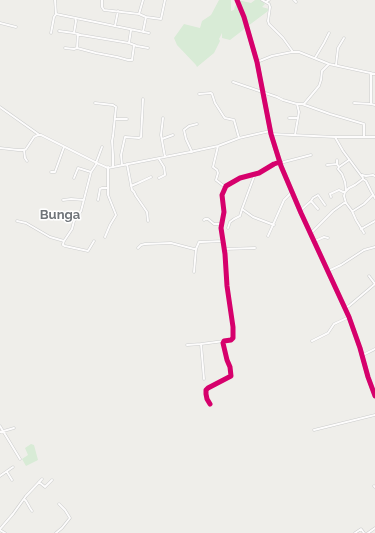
<!DOCTYPE html>
<html>
<head>
<meta charset="utf-8">
<style>
	body { margin:0 }
	canvas { display:block; background:#efeeea }
</style>
</head>
<body>
<canvas width="375" height="533"></canvas>
<script>
const g = document.querySelector('canvas').getContext('2d');
g.lineJoin = 'round';
function fill(path, color) {
  g.fillStyle = color;
  g.fill(path, 'evenodd');
}
function toPath(rows) {
  const path = new Path2D();
  for (const r of rows) {
    path.moveTo(r[0], r[1]);
    for (let i = 2; i < r.length; i += 2) path.lineTo(r[i], r[i + 1]);
  }
  return path;
}
function trace(path, color, width, dash) {
  g.strokeStyle = color;
  g.lineWidth = width;
  g.lineCap = dash ? 'butt' : 'round';
  g.setLineDash(dash || []);
  g.stroke(path);
}
function label(font, color, halo, rows, align = 'center') {
  g.font = font + ' Raleway,sans-serif';
  g.lineWidth = 3;
  g.setLineDash([]);
  g.textBaseline = 'middle';
  g.strokeStyle = halo;
  g.fillStyle = color;
  for (const [text, x, y, turn = 0] of rows) {
    g.save();
    g.translate(x, y);
    g.rotate((+turn || 0) * Math.PI / 180);
    g.textAlign = isNaN(turn) ? turn : align;
    if (halo) g.strokeText(text, 0, 0);
    g.fillText(text, 0, 0);
    g.restore();
  }
}
fill(toPath([
	[219,0,231,0,231,11,234,10,235,6,238,4,247,27,230,40,222,38,222,33,219,39,220,41,214,53,197,67,196,65,177,45,174,38,184,24,200,28,202,21,211,15],
	[238,0,251,3,255,0,260,0,265,4,262,7,269,9,268,11,248,26],
	[31,444,34,445,38,460,26,466,22,459,28,455,25,448]
]), '#d8ebd6');
const street = toPath([
	[102,0,102,7,104,10,139,14,146,17,161,19,165,0],
	[262,0,269,4,270,7,268,21,269,24,283,38,293,52],
	[294,0,296,2],
	[266,2,269,0],
	[56,14,149,33],
	[139,14,143,0],
	[0,23,16,27],
	[115,26,118,11],
	[59,31,74,33,81,35,129,43,137,46,148,48],
	[143,32,146,17],
	[51,33,54,17,56,14,55,0],
	[74,33,76,21,75,18],
	[129,43,131,30],
	[65,48,74,49,77,48,96,53,117,57,128,60,132,60,134,46],
	[77,48,78,34],
	[315,58,324,43,329,33],
	[257,62,272,56,292,52,299,52,329,64,375,74],
	[336,65,338,48,344,38],
	[371,73,371,104],
	[233,82,277,97,283,100,297,104,302,104,330,114,364,124,364,137],
	[199,94,211,93,212,94,215,103,224,117,225,118,234,120,239,138],
	[95,103,113,105,116,107,113,136,112,141,113,155,113,167],
	[354,103,371,104,375,105],
	[304,104,319,86,321,80,322,71,329,64],
	[0,107,38,134],
	[163,118,161,135,165,157],
	[289,118,298,118],
	[115,119,127,119],
	[271,134,335,137,375,137],
	[295,135,299,112,297,104],
	[335,137,343,151,363,178],
	[162,139,173,135],
	[218,146,213,167,217,170,218,173,216,180,225,187],
	[0,148,18,150,24,150,26,149,34,137,38,135,41,135,99,164,108,168,190,152,218,146,239,138,270,131],
	[24,150,25,158,27,161],
	[192,152,186,139,184,130,189,126,197,124],
	[159,159,164,167,165,174,165,175,159,178],
	[337,160,337,164,339,167,349,160],
	[96,163,102,147],
	[280,163,311,155],
	[127,164,132,190,134,192,136,196,147,212,148,221],
	[122,165,121,155,125,137,139,138,141,137,143,99],
	[327,165,337,164],
	[339,167,338,169,342,174,345,182,346,190],
	[51,172,55,172,64,147],
	[91,172,81,211,74,221,72,229,64,241,63,244,63,245,65,246,88,251,94,241],
	[255,174,242,209,253,217,274,225],
	[362,175,366,176,373,175,375,176],
	[74,178,78,168,91,172,97,163],
	[131,186,138,183,151,177],
	[331,197,330,194,339,190,343,192,345,192],
	[63,200,71,199,84,200],
	[98,200,100,189,102,188,108,188],
	[311,201,318,209],
	[346,203,344,196,345,192,349,188,355,185,363,179,366,181,371,191,375,198],
	[300,209,302,209,311,201,313,198,318,195,325,205],
	[352,211,356,220,364,233],
	[204,220,205,219,208,219,214,224,221,224],
	[17,221,26,223,50,237,64,241],
	[228,228,230,222,234,219,240,216,242,209],
	[361,229,375,221],
	[311,233,333,211,344,203,346,203,352,211,353,211,364,204,373,195],
	[268,236,284,200,292,192],
	[105,237,110,225,116,215,108,195,108,167],
	[315,241,324,237,328,238],
	[138,248,141,245,145,244,171,243,194,249,196,249,199,242,201,242,223,241],
	[225,249,255,248],
	[328,271,341,265,364,250,375,247],
	[194,272,196,249],
	[369,276,375,284],
	[345,308,349,306,375,284],
	[312,341,328,333,334,324,349,317],
	[187,345,201,344],
	[363,355,375,349],
	[204,379,201,344,224,341],
	[210,404,207,399,206,394,206,390,208,388,231,376,230,367,227,360,223,343,224,341,231,340,233,338,233,327,227,286,225,254,221,228,224,212,222,195,226,186,240,178,259,173,274,164,280,162],
	[0,426,20,459],
	[314,430,375,415],
	[0,432,14,428],
	[7,472,12,480],
	[0,476,13,467],
	[39,482,45,487,52,480],
	[374,486,375,487],
	[24,499,26,501,30,508,32,511],
	[0,529,13,514,26,496,42,479],
	[0,530,5,533],
	[56,533,62,528,70,518,65,510,59,504],
	[355,533,361,529,364,533],
	[368,533,375,528]
]);
const secondary = toPath([
	[237,0,244,17,257,62,271,134,281,166,301,213,349,317,360,348,368,377,375,396]
]);
trace(street, '#cbcccc', 3);
trace(secondary, '#cacacb', 4.5);
trace(street, '#fdfcfc', 2);
trace(secondary, '#fdfcfc', 3.5);
trace(toPath([
	[237,0,244,17,257,62,271,134,281,166,301,213,349,317,360,348,368,377,375,396],
	[210,404,207,399,206,394,206,390,208,388,231,376,230,367,227,360,223,343,224,341,231,340,233,338,233,327,227,286,225,254,221,228,224,212,222,195,226,186,240,178,259,173,274,164,280,162]
]), '#d6006c', 5);
label('bold 13px', '#70757a', '#fff', [
	["Bunga",60,215]
]);
</script>
</body>
</html>
